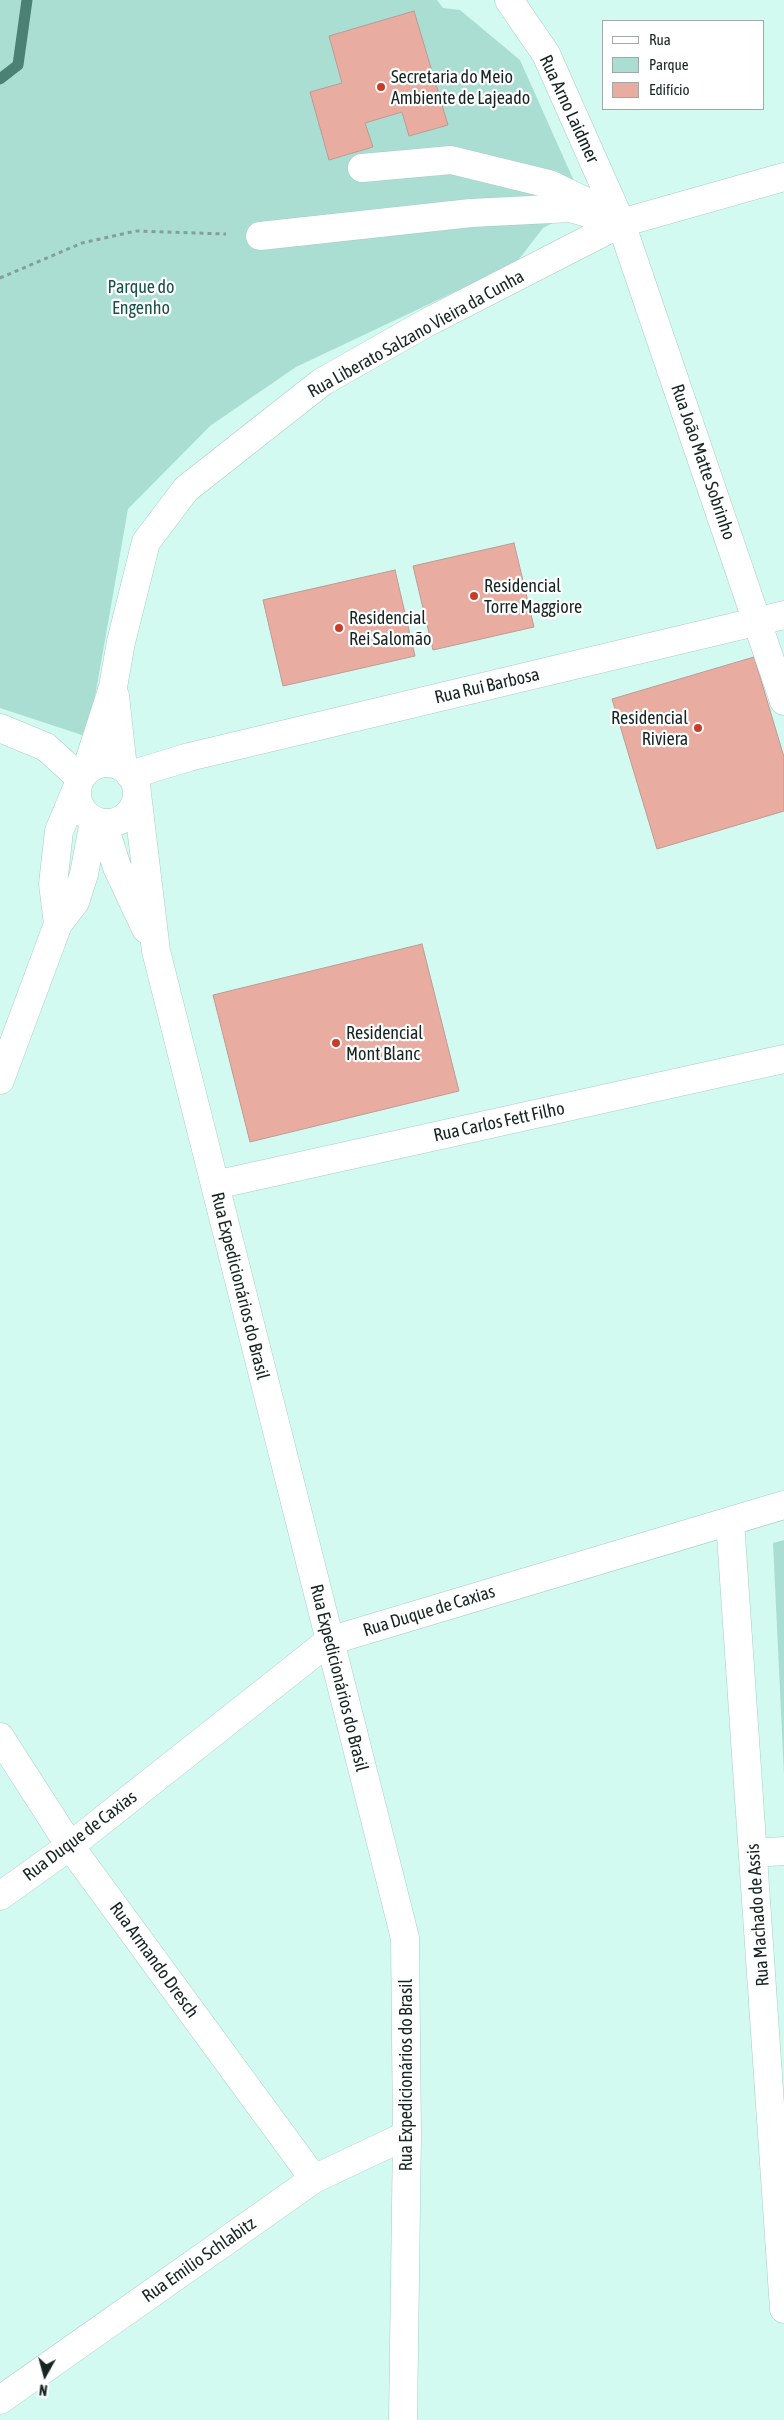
<!DOCTYPE html>
<html>
<head>
<meta charset="utf-8">
<style>
	body { margin:0 }
	#map { position:relative; width:784px; height:2420px; overflow:hidden; background:#d3faf1; font-family:"Asap Condensed",sans-serif }
	canvas { display:block }
	.legend { position:absolute; left:602px; top:20px; width:162px; height:90px; box-sizing:border-box; background:#fff; border:1px solid #a2a8a7; margin:0; padding:6px 9px; list-style:none; font-size:15px; color:#172522 }
	.legend li { display:flex; align-items:center; gap:10px; height:25px }
	.legend b { width:25px; border:1px solid #a2a8a7 }
	.north { position:absolute; left:20px; top:2350px; width:50px; height:50px; -webkit-text-stroke:4px #fff; paint-order:stroke; rotate:187deg; font-size:14px; font-weight:700; line-height:20px; text-align:center; color:#172522 }
	.north::after { content:''; display:block; margin:auto; width:18px; height:22px; background:#172522; clip-path:polygon(50% 0,100% 100%,50% 72%,0 100%) }
</style>
</head>
<body>
<div id="map">
<canvas width="784" height="2420"></canvas>
<ul class="legend">
<li><b style="height:6px;background:#fff"></b>Rua</li>
<li><b style="height:14px;background:#aaded2"></b>Parque</li>
<li><b style="height:14px;background:#e9aca1"></b>Edifício</li>
</ul>
<div class="north">N</div>
</div>
<script>
const g = document.querySelector('canvas').getContext('2d');
g.lineJoin = 'round';
function fill(path, color) {
  g.fillStyle = color;
  g.fill(path, 'evenodd');
}
function toPath(rows) {
  const path = new Path2D();
  for (const r of rows) {
    if (r.length === 3) {
      path.moveTo(r[0] + r[2], r[1]);
      path.arc(r[0], r[1], r[2], 0, 2 * Math.PI);
      continue;
    }
    path.moveTo(r[0], r[1]);
    for (let i = 2; i < r.length; i += 2) path.lineTo(r[i], r[i + 1]);
  }
  return path;
}
function trace(path, color, width, dash) {
  g.strokeStyle = color;
  g.lineWidth = width;
  g.lineCap = dash ? 'butt' : 'round';
  g.setLineDash(dash || []);
  g.stroke(path);
}
function label(font, color, halo, rows, align = 'center') {
  g.font = font + ' "Asap Condensed",sans-serif';
  g.lineWidth = 4.5;
  g.setLineDash([]);
  g.textBaseline = 'middle';
  g.strokeStyle = halo;
  g.fillStyle = color;
  for (const [text, x, y, turn = 0] of rows) {
    g.save();
    g.translate(x, y);
    g.rotate((+turn || 0) * Math.PI / 180);
    g.textAlign = isNaN(turn) ? turn : align;
    if (halo) g.strokeText(text, 0, 0);
    g.fillText(text, 0, 0);
    g.restore();
  }
}
fill(toPath([
	[0,0,437,0,443,8,460,10,520,60,574,181,591,203,543,228,516,263,296,367,210,426,128,509,88,737,0,708],
	[784,1540,784,1775,773,1543]
]), '#aaded2');
trace(toPath([
	[0,79,18,65,27,0]
]), '#4b8075', 11);
const building = toPath([
	[414,11,448,125,409,136,402,112,365,123,373,147,329,160,310,92,342,83,329,36,414,11],
	[514,543,534,627,433,650,413,566,514,543],
	[395,570,415,656,283,686,263,600,395,570],
	[754,657,784,757,784,811,657,849,612,699,754,657],
	[422,944,459,1091,250,1142,213,995,422,944]
]);
fill(building, '#e9aca1');
trace(building, '#bd9b94', 1);
const minor = toPath([
	[509,0,546,54,621,223,784,701],
	[362,168,451,160,549,184,595,206],
	[260,236,471,213,571,208,621,223],
	[115,696,123,768],
	[0,728,46,747,80,778],
	[107,793,30],
	[86,771,113,687,121,642,146,542,186,489,322,382,428,322,621,223,784,177],
	[130,775,189,757,784,615],
	[137,794,156,951,405,1938,407,2135,403,2420],
	[103,823,117,867,146,929],
	[58,924,53,884,59,831,77,788],
	[0,1080,58,924,75,902,84,874,94,821],
	[215,1185,784,1059],
	[730,1521,784,2309],
	[0,1737,70,1846,314,2179],
	[754,1853,784,1851],
	[0,1896,70,1846,329,1641,784,1505],
	[0,2400,314,2179,407,2135]
]);
trace(minor, '#a7cdc4', 29);
trace(toPath([
	[0,278,82,243,136,231,226,234]
]), '#839f99', 3, [4, 4]);
trace(minor, '#fff', 28);
for (const [x, y, r, color] of [
	[381,87,5,"#c83c2a"],
	[474,596,5,"#c83c2a"],
	[339,628,5,"#c83c2a"],
	[698,728,5,"#c83c2a"],
	[336,1043,5,"#c83c2a"]
]) {
  const dot = new Path2D();
  dot.arc(x, y, r, 0, 2 * Math.PI);
  g.fillStyle = color;
  g.fill(dot);
  trace(dot, '#fff', 2);
}
label('18px', '#172522', '#fff', [
	["Secretaria do Meio",391,77],
	["Ambiente de Lajeado",391,98],
	["Residencial",484,586],
	["Torre Maggiore",484,607],
	["Residencial",349,618],
	["Rei Salomão",349,639],
	["Residencial",688,718,"right"],
	["Riviera",688,739,"right"],
	["Residencial",346,1033],
	["Mont Blanc",346,1054]
], 'left');
label('18px', '#172522', '#fff', [
	["Rua Arno Laidmer",569,109,65],
	["Rua Liberato Salzano Vieira da Cunha",416,334,-29],
	["Rua João Matte Sobrinho",703,462,71],
	["Rua Rui Barbosa",487,686,-13],
	["Rua Carlos Fett Filho",499,1122,-12],
	["Rua Expedicionários do Brasil",240,1286,76],
	["Rua Duque de Caxias",429,1611,-17],
	["Rua Expedicionários do Brasil",339,1678,76],
	["Rua Duque de Caxias",80,1836,-37],
	["Rua Machado de Assis",758,1915,-94],
	["Rua Armando Dresch",154,1960,54],
	["Rua Expedicionários do Brasil",406,2075,-90],
	["Rua Emilio Schlabitz",199,2260,-35]
]);
label('18px', '#165248', '#fff', [
	["Parque do",141,287],
	["Engenho",141,308]
]);
</script>
</body>
</html>
